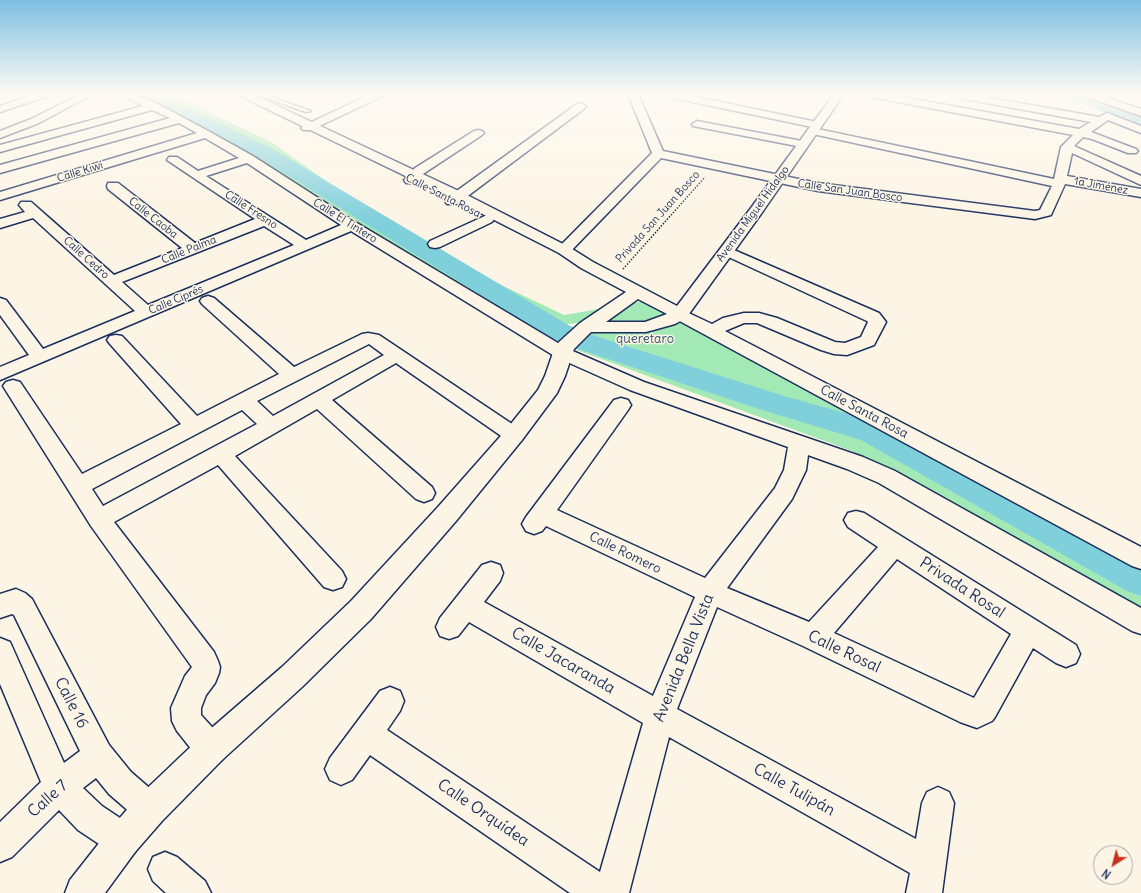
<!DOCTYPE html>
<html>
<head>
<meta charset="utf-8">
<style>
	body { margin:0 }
	#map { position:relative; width:1141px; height:893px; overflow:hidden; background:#fcf5e5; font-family:Delius,sans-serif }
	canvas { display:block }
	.north { position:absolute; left:1093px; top:845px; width:40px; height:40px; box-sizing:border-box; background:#fcf5e5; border:1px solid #a2a6af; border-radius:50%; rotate:216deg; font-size:11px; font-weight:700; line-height:16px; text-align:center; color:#1b2f5e }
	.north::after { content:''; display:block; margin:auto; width:14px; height:18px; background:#c8321e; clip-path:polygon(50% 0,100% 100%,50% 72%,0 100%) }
</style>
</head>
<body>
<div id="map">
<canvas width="1141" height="893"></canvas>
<div class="north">N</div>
</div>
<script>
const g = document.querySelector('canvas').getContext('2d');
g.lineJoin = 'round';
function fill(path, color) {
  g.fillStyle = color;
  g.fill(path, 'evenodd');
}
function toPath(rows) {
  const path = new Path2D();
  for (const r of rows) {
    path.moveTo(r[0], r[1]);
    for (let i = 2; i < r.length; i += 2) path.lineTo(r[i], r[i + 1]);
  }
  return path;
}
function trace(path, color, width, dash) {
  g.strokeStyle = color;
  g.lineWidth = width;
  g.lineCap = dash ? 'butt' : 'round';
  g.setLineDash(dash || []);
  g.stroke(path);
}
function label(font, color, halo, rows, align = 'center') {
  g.font = font + ' Delius,sans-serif';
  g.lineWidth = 3;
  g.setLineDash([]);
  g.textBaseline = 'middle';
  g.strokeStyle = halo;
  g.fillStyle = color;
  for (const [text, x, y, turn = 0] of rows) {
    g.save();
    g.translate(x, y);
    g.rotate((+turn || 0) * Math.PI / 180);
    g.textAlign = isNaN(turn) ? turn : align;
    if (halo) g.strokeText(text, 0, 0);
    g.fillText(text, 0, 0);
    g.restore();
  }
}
fill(toPath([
	[123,94,171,94,271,142,413,243,564,315,646,301,1141,559,1141,617,852,451,566,346,614,318,523,330,305,195]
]), '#a3e9b6');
fill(toPath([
	[136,94,156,94,269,147,570,326,601,338,781,395,883,424,1141,559,1141,596,1127,591,861,440,759,409,581,350,550,338,255,155,138,97,136,94],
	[1062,94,1083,94,1141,116,1141,127,1064,97,1062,94]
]), '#80d0dc');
const service = toPath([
	[255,94,262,94,311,111,306,112,255,94]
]);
const minor = toPath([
	[35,94,49,94,48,96,0,112,0,106,35,94],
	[81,94,93,94,39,123,0,138,0,131,31,119,81,94],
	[121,94,134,94,158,104,210,132,253,156,357,223,568,349,644,382,863,457,895,471,1141,608,1141,634,1132,631,879,483,847,469,808,455,806,470,792,499,727,588,809,622,878,547,848,527,844,520,848,513,856,511,864,513,1076,645,1080,654,1076,663,1066,667,1056,663,1033,648,995,717,992,721,977,728,960,722,803,646,717,607,677,709,916,839,922,803,927,792,938,787,949,792,954,803,942,893,906,893,910,873,669,737,629,893,570,893,370,755,352,780,341,785,330,780,325,769,330,758,380,691,390,687,400,691,404,701,400,711,387,730,600,872,643,723,469,622,458,636,449,639,440,636,436,627,440,618,482,565,491,562,500,565,503,573,500,581,484,602,653,696,695,597,546,526,542,531,534,534,526,531,522,524,526,517,614,400,621,398,628,400,631,405,628,410,557,510,705,578,775,488,784,470,788,447,630,390,556,357,351,231,0,380,0,367,29,355,0,315,0,298,6,300,43,349,135,311,33,218,0,228,0,219,25,212,19,205,21,202,31,202,114,275,182,248,108,189,107,186,108,183,118,183,195,243,255,219,167,160,169,157,177,157,198,171,239,158,205,138,0,200,0,192,197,133,179,123,0,173,0,165,170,118,152,110,0,152,0,145,143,106,121,94],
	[247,163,341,225,306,240,206,176,247,163],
	[264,226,294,245,148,305,122,282,264,226],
	[897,559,1011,634,974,698,834,633,897,559],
	[371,94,384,94,383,96,311,130,303,130,301,128,303,126,371,94],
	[628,94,638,94,663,151,818,183,1035,211,1040,210,1052,186,813,134,807,131,813,128,1054,179,1061,147,1073,135,871,97,866,94,886,94,1079,129,1091,122,964,99,959,96,961,94,968,94,1099,117,1107,113,1141,126,1141,133,1108,120,1091,132,1136,149,1138,151,1136,153,1128,153,1092,139,1083,137,1074,146,1141,176,1141,185,1072,153,1067,176,1141,189,1141,197,1065,184,1051,215,1035,219,818,191,661,158,569,253,564,254,559,253,557,250,559,247,652,153,628,94],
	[669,94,682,94,817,122,822,125,817,128,673,98,669,97,669,94],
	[1083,94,1097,94,1141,109,1141,116,1084,96,1083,94],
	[581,103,586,106,585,108,457,204,447,204,445,201,447,198,577,104,581,103],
	[697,121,802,141,806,142,808,144,806,146,802,147,693,126,692,124,697,121],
	[478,130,482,131,484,133,482,135,423,174,414,183,406,183,404,180,415,168,474,131,478,130],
	[487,215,492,216,494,219,492,222,440,247,435,248,430,247,428,244,430,241,487,215],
	[727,247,879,313,886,322,874,345,847,355,834,354,821,350,757,323,744,323,725,331,1141,547,1141,569,1132,566,674,318,672,314,674,310,680,309,712,324,723,318,744,313,759,313,777,318,835,342,845,343,861,337,868,322,867,321,722,254,720,251,722,248,727,247],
	[208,296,214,298,294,367,362,334,368,333,379,335,521,430,524,435,521,440,514,442,507,440,396,363,332,400,432,487,435,493,432,499,424,502,416,499,317,409,235,456,342,571,346,579,342,587,333,590,324,587,218,465,114,522,214,652,218,661,220,667,219,673,215,683,206,695,201,708,201,715,222,738,226,749,222,760,211,764,200,760,177,731,172,721,171,708,185,676,192,667,91,526,3,386,6,382,13,380,20,382,82,474,181,424,110,344,107,340,110,336,116,335,122,336,197,416,279,374,202,304,200,301,202,298,208,296],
	[369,344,384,355,273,416,257,401,369,344],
	[242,410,257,424,103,506,92,489,242,410],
	[16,589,25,593,32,599,109,745,131,772,161,798,166,809,161,820,150,825,139,820,109,794,96,778,83,788,102,806,135,828,140,840,135,852,123,857,111,852,78,830,59,810,12,857,0,862,0,822,41,782,0,684,0,638,10,642,64,763,80,751,14,615,12,614,0,618,0,594,16,589],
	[165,852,177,857,205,881,211,893,166,893,153,881,148,869,153,857,165,852]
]);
const tertiary = toPath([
	[239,94,252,94,463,193,569,247,593,262,677,306,751,208,834,94,844,94,761,214,686,318,675,324,646,332,591,332,574,349,565,376,557,393,522,440,456,521,371,619,302,687,222,760,162,821,135,852,105,893,65,893,70,880,111,828,138,797,200,738,282,667,351,601,438,507,506,430,538,390,545,376,553,353,559,342,580,323,626,292,581,268,559,253,453,199,240,96,239,94],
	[638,299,667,314,645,322,606,322,638,299]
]);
trace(service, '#1b2f5e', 3);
trace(minor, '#1b2f5e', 3);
trace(tertiary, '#1b2f5e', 3);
trace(toPath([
	[623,269,705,177]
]), '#1b2f5e', 1.5, [1.5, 1.5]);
fill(service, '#fcf5e5');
fill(minor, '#fcf5e5');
fill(tertiary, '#fcf5e5');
const rail = toPath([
	[1133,94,1141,95]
]);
trace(rail, '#1b2f5e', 2.5);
trace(rail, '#fcf5e5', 1.5, [5]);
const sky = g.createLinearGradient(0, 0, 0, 219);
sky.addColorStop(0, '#7ebfe3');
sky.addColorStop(0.43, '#fefaf3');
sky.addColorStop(1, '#fefaf300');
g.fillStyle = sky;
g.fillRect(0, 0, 1141, 219);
label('11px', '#1b2f5e', '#fcf5e5', [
	["Calle Kiwi",80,172,-17],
	["1a Jiménez",1101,186,10],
	["Calle San Juan Bosco",850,191,8],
	["Calle Santa Rosa",443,196,27],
	["Calle Fresno",251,210,33],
	["Avenida Miguel Hidalgo",753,214,-54],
	["Privada San Juan Bosco",658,217,-48],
	["Calle Caoba",153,218,38],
	["Calle El Tintero",345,221,32],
	["Calle Palma",189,250,-22],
	["Calle Cedro",86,258,42],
	["Calle Ciprés",176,300,-23]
]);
label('13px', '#365470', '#fcf5e5', [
	["queretaro",645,339]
]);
label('13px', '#1b2f5e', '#fcf5e5', [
	["Calle Santa Rosa",864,412,28],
	["Calle Romero",625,553,26]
]);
label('16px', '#1b2f5e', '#fcf5e5', [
	["Privada Rosal",962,588,33],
	["Calle Rosal",844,652,25],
	["Avenida Bella Vista",684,658,-68],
	["Calle Jacaranda",563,661,30],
	["Calle 16",71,703,63],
	["Calle Tulipán",794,790,29],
	["Calle 7",48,799,-42],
	["Calle Orquídea",483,813,34]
]);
</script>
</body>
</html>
